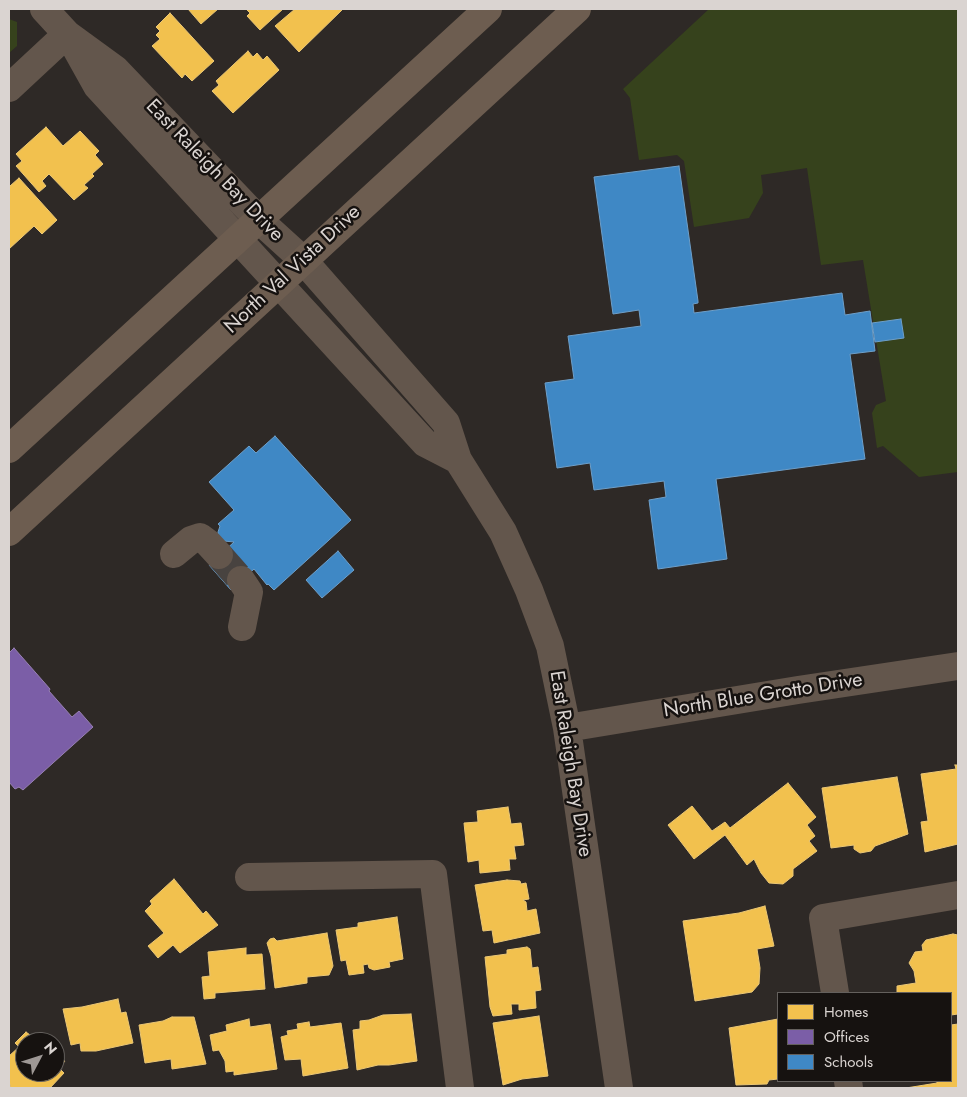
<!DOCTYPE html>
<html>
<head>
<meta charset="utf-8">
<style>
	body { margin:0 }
	#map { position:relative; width:967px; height:1097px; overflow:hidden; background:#2e2926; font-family:Jost,sans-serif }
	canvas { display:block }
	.frame { position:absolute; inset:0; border:10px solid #dad4d1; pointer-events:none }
	.legend { position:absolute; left:777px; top:992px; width:175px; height:90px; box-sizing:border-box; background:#161210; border:1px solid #64605d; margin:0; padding:6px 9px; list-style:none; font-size:15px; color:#dad4d1 }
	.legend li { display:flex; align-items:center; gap:10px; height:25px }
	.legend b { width:25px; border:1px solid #64605d }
	.north { position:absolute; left:15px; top:1032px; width:50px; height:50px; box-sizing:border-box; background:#161210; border:1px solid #64605d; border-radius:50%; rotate:50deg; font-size:14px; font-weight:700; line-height:20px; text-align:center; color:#dad4d1 }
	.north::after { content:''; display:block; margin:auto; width:18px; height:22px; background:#9e9895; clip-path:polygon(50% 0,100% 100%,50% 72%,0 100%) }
</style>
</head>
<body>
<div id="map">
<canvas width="967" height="1097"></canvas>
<div class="frame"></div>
<ul class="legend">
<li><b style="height:14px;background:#f2c14e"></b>Homes</li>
<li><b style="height:14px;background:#7b5ea7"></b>Offices</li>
<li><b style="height:14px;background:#3f88c5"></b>Schools</li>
</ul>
<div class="north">N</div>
</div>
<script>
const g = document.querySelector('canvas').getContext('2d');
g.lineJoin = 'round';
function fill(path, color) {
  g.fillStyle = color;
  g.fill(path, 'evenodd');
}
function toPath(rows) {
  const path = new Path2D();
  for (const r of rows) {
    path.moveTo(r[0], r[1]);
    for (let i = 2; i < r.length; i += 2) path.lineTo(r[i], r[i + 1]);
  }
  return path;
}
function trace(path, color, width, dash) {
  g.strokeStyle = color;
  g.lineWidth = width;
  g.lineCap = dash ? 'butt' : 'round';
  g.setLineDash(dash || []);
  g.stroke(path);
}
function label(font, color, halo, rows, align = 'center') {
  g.font = font + ' Jost,sans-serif';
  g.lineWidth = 5;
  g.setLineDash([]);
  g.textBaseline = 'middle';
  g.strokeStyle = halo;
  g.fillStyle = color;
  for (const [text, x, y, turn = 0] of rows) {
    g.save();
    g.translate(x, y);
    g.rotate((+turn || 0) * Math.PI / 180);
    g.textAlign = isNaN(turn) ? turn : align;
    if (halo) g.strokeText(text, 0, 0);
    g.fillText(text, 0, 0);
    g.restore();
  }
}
fill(toPath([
	[709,9,958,9,958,472,919,477,883,446,877,448,872,413,876,405,886,401,863,260,821,265,807,168,761,175,763,193,749,218,694,227,684,161,677,155,639,160,630,98,623,89],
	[9,19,17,22,17,46,9,53]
]), '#36421c');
const homes = toPath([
	[188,9,218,9,201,24,188,9],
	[246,9,283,9,260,30,247,16,250,13,246,9],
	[295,9,343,9,299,52,275,26,295,9],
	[170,13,214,61,192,81,185,74,182,78,152,46,160,39,156,35,160,31,156,27,170,13],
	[248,51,253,57,257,53,263,60,267,56,279,70,233,113,212,91,219,85,216,81,248,51],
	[46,127,63,146,80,131,99,151,95,155,103,164,92,174,94,176,84,185,88,188,74,200,49,174,42,181,46,186,39,192,16,166,22,161,16,154,46,127],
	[19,178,57,220,42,234,34,226,9,249,9,185,10,186,19,178],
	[955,765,958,765,958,844,925,852,921,822,928,821,921,774,956,769,955,765],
	[897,777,908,834,875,846,871,851,860,853,854,849,854,845,831,848,822,788,897,777],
	[788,783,816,817,807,825,815,836,809,841,817,851,793,869,793,876,783,884,769,883,761,873,754,859,747,865,725,835,694,859,668,825,692,806,712,831,725,822,730,828,788,783],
	[508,807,511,824,521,823,524,845,514,846,516,859,509,859,510,870,480,873,479,860,468,862,464,823,478,822,477,811,508,807],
	[174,879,203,914,206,911,218,925,180,953,173,945,158,958,148,946,164,933,145,911,152,904,150,901,174,879],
	[507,880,520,881,521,884,526,883,529,899,523,900,526,902,527,911,536,909,540,933,494,943,492,930,483,931,475,885,507,880],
	[765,906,774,946,757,949,760,968,759,984,752,992,695,1001,683,921,739,913,765,906],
	[397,917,403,959,389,962,390,967,374,970,369,968,368,964,363,965,364,973,349,975,346,960,341,961,336,930,358,927,358,923,397,917],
	[327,933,333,966,329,975,307,977,307,983,275,988,271,956,267,943,270,939,274,938,277,941,327,933],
	[953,934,958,935,958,1014,951,1015,951,993,897,993,897,986,916,983,914,971,909,963,915,952,923,951,922,945,926,940,953,934],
	[527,947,530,949,532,968,538,967,541,990,535,991,536,1008,519,1010,519,1004,511,1004,512,1014,493,1016,490,1007,485,957,507,954,507,950,527,947],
	[246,948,246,955,262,954,265,989,215,993,215,998,204,999,202,977,210,976,208,952,246,948],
	[118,999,121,1013,126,1012,133,1043,96,1051,81,1051,80,1043,71,1045,63,1009,82,1007,118,999],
	[411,1014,417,1061,389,1065,378,1065,357,1070,353,1030,360,1029,360,1021,369,1020,383,1015,411,1014],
	[539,1016,548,1076,522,1079,503,1085,493,1023,539,1016],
	[172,1017,194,1017,206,1064,172,1069,171,1059,145,1063,139,1025,163,1021,172,1017],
	[249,1019,250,1027,270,1024,277,1069,234,1075,234,1071,226,1072,225,1061,219,1050,213,1051,210,1035,227,1031,226,1025,249,1019],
	[778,1019,778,1079,769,1080,767,1084,736,1085,729,1028,778,1019],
	[309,1022,310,1027,341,1023,348,1068,303,1076,301,1059,285,1060,281,1037,288,1035,287,1031,298,1029,297,1024,309,1022],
	[958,1024,958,1088,906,1088,937,1083,937,1081,951,1081,951,1025,958,1024],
	[26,1032,38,1041,25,1042,25,1072,55,1072,55,1052,65,1061,59,1068,64,1073,50,1088,11,1088,9,1081,9,1056,19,1047,15,1043,26,1032]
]);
fill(homes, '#f2c14e');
trace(homes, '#ebc775', 1);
const offices = toPath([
	[14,648,50,689,49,691,72,717,79,711,93,727,23,790,19,787,15,789,9,782,9,653,14,648]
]);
fill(offices, '#7b5ea7');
trace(offices, '#9881b4', 1);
const schools = toPath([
	[679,166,698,301,698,303,693,304,694,313,842,293,845,315,870,311,875,351,850,354,865,459,716,479,727,559,658,569,649,500,666,497,664,481,594,490,590,463,557,468,545,383,574,379,568,336,641,326,639,310,613,314,594,177,679,166],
	[901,319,904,338,875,342,872,323,901,319],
	[275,436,351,520,274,590,268,584,267,585,254,569,231,590,209,565,234,542,224,541,218,536,218,532,220,526,218,524,234,510,209,482,249,446,256,453,275,436],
	[338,551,354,570,322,598,306,580,338,551]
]);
fill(schools, '#3f88c5');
trace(schools, '#6e9fc9', 1);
trace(toPath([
	[219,555,241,580]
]), '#484340', 28, [28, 14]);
trace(toPath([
	[44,9,67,34,115,69,259,220,303,260,446,423,458,460,503,532,529,590,550,646,567,728,619,1088],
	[73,43,97,86,425,443,458,460],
	[9,88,67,34],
	[174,554,191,540,200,537,208,543,219,555],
	[241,580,249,592,242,627],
	[567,728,798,690,958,666],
	[249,877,433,874,460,1088],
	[835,993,823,918,958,895],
	[848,1081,849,1088]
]), '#63564c', 28);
trace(toPath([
	[9,449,488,9],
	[9,532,577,9]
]), '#6d5d50', 28);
label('20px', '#dad4d1', '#161210', [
	["East Raleigh Bay Drive",214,171,46],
	["North Val Vista Drive",293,270,-43],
	["North Blue Grotto Drive",763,696,-9],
	["East Raleigh Bay Drive",570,764,81]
]);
</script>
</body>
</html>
